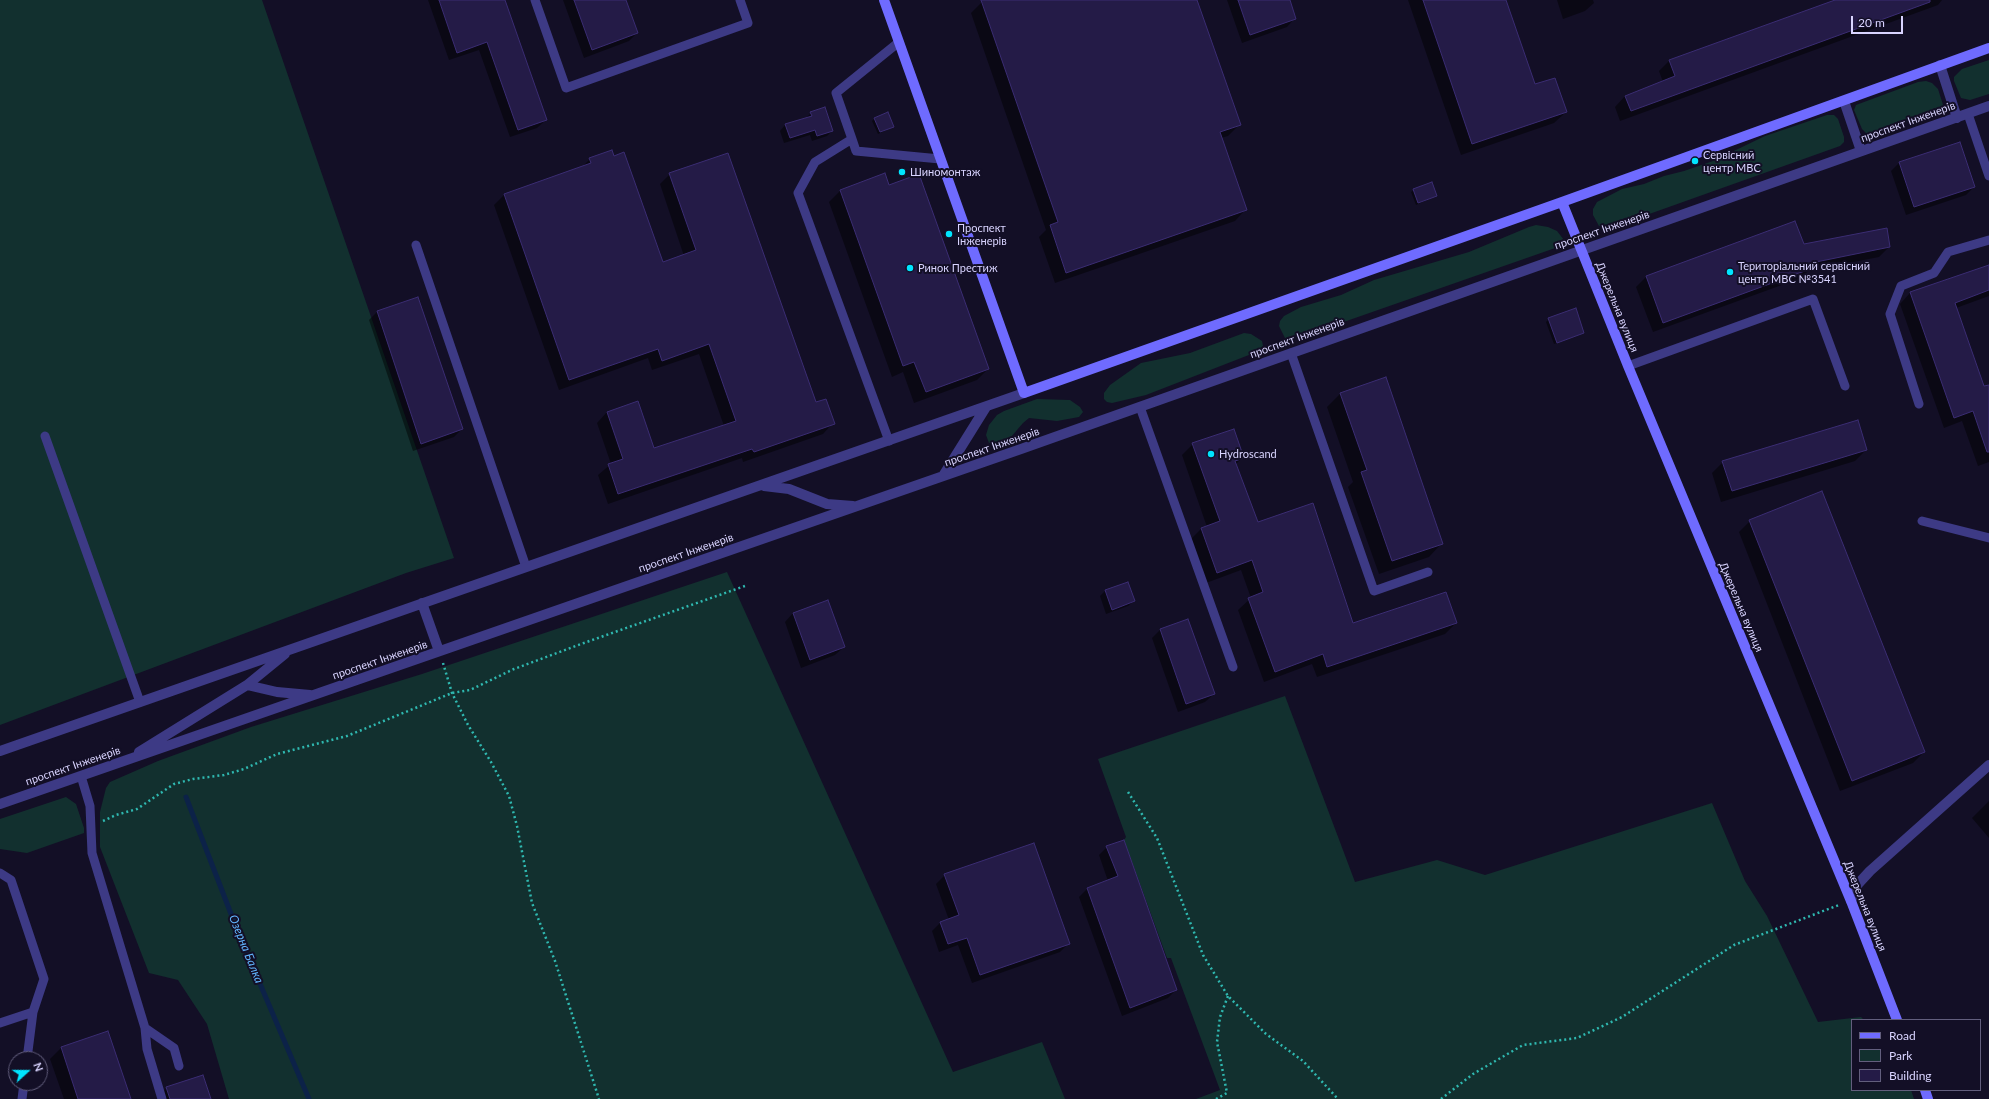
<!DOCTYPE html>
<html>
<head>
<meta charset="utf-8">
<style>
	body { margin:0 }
	#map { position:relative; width:1989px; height:1099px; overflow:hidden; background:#130f26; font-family:Lato,sans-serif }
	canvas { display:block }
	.legend { position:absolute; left:1851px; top:1019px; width:130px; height:72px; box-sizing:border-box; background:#130f26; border:1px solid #625e7d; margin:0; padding:5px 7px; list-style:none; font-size:12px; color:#d9d4ff }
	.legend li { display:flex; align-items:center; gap:8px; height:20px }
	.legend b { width:20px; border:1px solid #625e7d }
	.north { position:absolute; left:8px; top:1051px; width:40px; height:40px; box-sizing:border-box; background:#130f26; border:1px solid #625e7d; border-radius:50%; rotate:69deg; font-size:11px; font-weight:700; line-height:16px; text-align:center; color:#d9d4ff }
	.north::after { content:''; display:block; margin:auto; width:14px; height:18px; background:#00e5ff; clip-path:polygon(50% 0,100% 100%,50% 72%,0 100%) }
	.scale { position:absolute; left:1851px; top:16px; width:52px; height:18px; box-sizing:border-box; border:2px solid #d9d4ff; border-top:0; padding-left:5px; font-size:12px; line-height:14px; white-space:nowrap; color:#d9d4ff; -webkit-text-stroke:3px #130f26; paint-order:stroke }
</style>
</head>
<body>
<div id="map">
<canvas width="1989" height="1099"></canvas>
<ul class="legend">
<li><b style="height:5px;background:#6f6bff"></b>Road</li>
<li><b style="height:11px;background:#12302f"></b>Park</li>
<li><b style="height:11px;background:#241b47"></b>Building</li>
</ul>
<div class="north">N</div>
<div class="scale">20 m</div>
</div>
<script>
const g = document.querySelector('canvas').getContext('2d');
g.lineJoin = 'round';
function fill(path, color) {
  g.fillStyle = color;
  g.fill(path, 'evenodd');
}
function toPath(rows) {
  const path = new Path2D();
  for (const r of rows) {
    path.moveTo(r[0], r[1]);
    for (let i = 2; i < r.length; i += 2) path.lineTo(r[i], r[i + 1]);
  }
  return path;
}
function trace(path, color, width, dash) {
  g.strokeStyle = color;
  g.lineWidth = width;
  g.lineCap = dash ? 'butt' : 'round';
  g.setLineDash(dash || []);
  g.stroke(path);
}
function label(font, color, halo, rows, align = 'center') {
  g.font = font + ' Lato,sans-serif';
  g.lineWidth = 4;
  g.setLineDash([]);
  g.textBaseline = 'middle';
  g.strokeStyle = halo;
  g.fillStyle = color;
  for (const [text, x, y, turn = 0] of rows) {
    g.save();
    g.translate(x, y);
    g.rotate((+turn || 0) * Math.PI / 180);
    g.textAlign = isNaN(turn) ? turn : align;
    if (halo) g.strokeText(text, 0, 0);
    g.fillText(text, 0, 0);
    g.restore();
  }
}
fill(toPath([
	[0,0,262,0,454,558,406,573,0,725],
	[1989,60,1989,94,1970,100,1961,98,1954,81,1954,77,1962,69],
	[1926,81,1932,83,1938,89,1944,108,1942,110,1872,135,1866,133,1862,129,1854,110,1856,105,1918,82],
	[1827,115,1834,115,1838,119,1844,137,1844,142,1840,146,1610,228,1599,226,1593,215,1593,209,1597,202,1622,189,1644,184,1664,176,1684,171,1713,161,1765,136],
	[1536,225,1548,227,1557,231,1564,240,1564,243,1561,246,1295,339,1285,338,1279,326,1280,321,1284,316,1301,307,1341,295,1374,280,1469,252,1529,227],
	[1244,333,1251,334,1262,341,1263,346,1254,353,1146,395,1112,403,1107,402,1104,399,1104,393,1110,385,1141,363,1190,353],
	[1037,399,1070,400,1080,407,1083,412,1079,417,1057,421,1029,418,1023,423,1011,437,995,444,989,443,986,435,989,425,997,415,1004,411],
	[727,572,953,1072,1042,1042,1065,1099,229,1099,207,1024,178,980,149,973,100,847,100,812,106,788,110,782,158,761,251,727,422,674],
	[1285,696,1355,882,1437,860,1485,875,1712,803,1745,881,1767,916,1818,1022,1861,1017,1864,1020,1852,1020,1852,1090,1911,1090,1914,1099,1196,1099,1220,1090,1171,958,1167,958,1124,840,1126,837,1098,759],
	[66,797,76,804,84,828,84,833,27,853,0,849,0,819]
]), '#12302f');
fill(toPath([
	[428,0,504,0,546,120,537,128,510,137,479,50,449,60],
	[563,0,625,0,637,33,629,41,584,58],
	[987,0,1196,0,1239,125,1228,136,1221,138,1246,209,1235,221,1055,283,1039,237,1046,230,971,13,982,2],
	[1227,0,1289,0,1295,18,1287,27,1242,43],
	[1408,0,1505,0,1534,86,1566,112,1554,123,1461,155],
	[1557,0,1593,0,1594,3,1585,11,1563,19],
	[1838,0,1942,0,1938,5,1620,121,1615,107,1625,96,1663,82,1659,71,1669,61],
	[811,113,832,131,827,136,812,141,810,135,784,143,780,131,785,125,806,118],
	[875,118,893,127,878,134,872,121],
	[1959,143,1974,187,1966,195,1906,215,1891,171,1899,163],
	[590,159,662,264,684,256,660,184,670,174,815,403,833,423,823,434,743,462,742,458,608,504,598,475,611,464,597,423,607,412,654,450,724,426,699,354,652,370,648,358,559,390,494,205,504,195,581,168],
	[888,186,988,369,977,380,914,403,903,372,892,377,829,202,840,191],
	[1414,190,1436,196,1416,205,1411,192],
	[1803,245,1889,247,1879,257,1808,271,1801,278,1653,332,1636,287,1647,276],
	[1989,266,1989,296,1956,308,1984,387,1989,386,1989,462,1978,466,1962,421,1944,428,1900,304,1910,293],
	[377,312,462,429,454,437,413,451,369,320],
	[1549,319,1583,333,1554,344,1546,322],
	[1341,393,1442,543,1429,557,1379,574,1348,487,1353,482,1327,407],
	[1193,444,1242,458,1236,464,1257,523,1353,624,1456,623,1445,634,1317,677,1312,664,1264,682,1238,610,1251,598,1241,570,1206,583,1190,540,1201,529,1207,527,1182,455],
	[1866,450,1855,461,1721,502,1712,473,1723,462],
	[1750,521,1924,752,1913,763,1840,791,1739,532],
	[1127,583,1134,601,1128,606,1106,614,1100,596,1105,591],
	[827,601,844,647,835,655,801,668,785,622,793,613],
	[1188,620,1214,694,1205,702,1178,712,1152,638,1160,630],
	[1989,801,1989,838,1972,818],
	[1107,847,1176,990,1168,998,1122,1016,1079,897,1087,889,1108,881,1099,855],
	[945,875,1069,943,1060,952,972,983,958,945,939,952,932,931,940,923,949,920,936,884],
	[61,1048,130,1099,64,1099,50,1059],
	[167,1088,210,1099,159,1099,158,1096]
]), '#0007');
trace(toPath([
	[186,797,238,932,309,1099]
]), '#0c2248', 5);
const building = toPath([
	[439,0,505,0,547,120,518,130,487,42,457,53,439,0],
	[574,0,626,0,638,33,592,50,574,0],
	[981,0,1197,0,1241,125,1220,132,1247,210,1066,273,1050,225,1058,222,981,0],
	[1238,0,1290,0,1296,19,1250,35,1238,0],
	[1423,0,1506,0,1535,84,1555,78,1567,112,1472,144,1423,0],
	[1835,0,1930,0,1930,2,1631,111,1625,96,1675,76,1669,60,1835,0],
	[825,107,833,131,817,136,815,130,790,138,785,124,812,116,810,112,825,107],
	[888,112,894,127,880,132,874,118,888,112],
	[1960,142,1975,187,1914,207,1899,162,1960,142],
	[612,150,614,156,624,152,663,262,696,250,669,173,728,153,816,402,826,399,835,424,754,452,752,449,618,494,608,464,623,459,607,412,638,401,654,448,736,421,709,344,662,361,658,349,569,380,504,194,591,163,589,158,612,150],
	[885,173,889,185,919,174,989,369,926,392,914,362,903,366,840,190,885,173],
	[1432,182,1437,196,1418,203,1413,189,1432,182],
	[1795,221,1804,244,1887,228,1890,247,1811,263,1813,268,1663,323,1646,276,1795,221],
	[1989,265,1989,290,1955,303,1984,386,1989,385,1989,452,1987,452,1973,411,1954,418,1910,292,1989,265],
	[418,297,463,429,421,444,377,311,418,297],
	[1576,308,1584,333,1557,343,1548,318,1576,308],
	[1386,377,1443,544,1392,561,1361,472,1367,470,1340,393,1386,377],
	[1858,420,1867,450,1732,491,1722,461,1858,420],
	[1234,429,1244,458,1235,461,1258,522,1313,503,1353,623,1446,592,1457,623,1327,667,1323,654,1275,672,1248,598,1263,592,1252,560,1217,573,1201,528,1220,521,1192,443,1234,429],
	[1822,491,1925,752,1852,781,1749,520,1822,491],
	[1128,582,1135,601,1112,610,1105,590,1128,582],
	[828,600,845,647,810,660,793,613,828,600],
	[1188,619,1215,694,1186,704,1160,629,1188,619],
	[1124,840,1177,990,1130,1008,1087,888,1118,876,1106,846,1124,840],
	[1034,843,1070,944,980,975,967,938,948,944,940,922,959,915,944,874,1034,843],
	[108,1031,131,1099,78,1099,61,1047,108,1031],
	[203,1075,211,1099,170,1099,166,1087,203,1075]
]);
fill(building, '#241b47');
trace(building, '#3b2d73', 1);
trace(toPath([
	[443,663,452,693,468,725,491,762,509,796,517,826,532,903,555,961,599,1099],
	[1128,792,1157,838,1203,955,1228,996,1266,1034,1303,1061,1338,1099],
	[103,821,116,815,137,809,174,784,193,779,224,775,244,769,277,754,347,736,452,693,470,690,514,669,581,644,745,586],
	[1216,1099,1227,1093,1217,1042,1220,1017,1228,996],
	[1441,1099,1473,1074,1523,1045,1577,1038,1622,1017,1734,945,1839,905]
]), '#2fb8b0', 2.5, [2, 3]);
trace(toPath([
	[535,0,566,88,748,23,740,0],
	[899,42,836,93,852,139,856,151,940,159],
	[1968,114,1989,176],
	[852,139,815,162,798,193,889,441],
	[416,245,526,567],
	[1291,353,1374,591,1428,572],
	[1628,366,1813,299,1845,386],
	[1919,404,1890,314,1901,286,1934,273,1948,252,1989,240],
	[1140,407,1233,667],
	[45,436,140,702],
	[1922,521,1989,538],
	[81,776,90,806,92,853,145,1028],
	[0,873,11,880,44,979,33,1012,27,1059],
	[0,1023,33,1012],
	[22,1099,24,1083],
	[162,1099,147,1049,145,1028,174,1048,179,1066]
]), '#3d3a85', 9);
trace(toPath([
	[1940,65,1957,118],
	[1844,101,1861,151],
	[943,476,986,407],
	[764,486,789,489,827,504,853,506],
	[422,603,439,651],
	[247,685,277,692,310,695],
	[0,751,1024,393],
	[139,752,247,685,285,654],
	[0,804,1021,449,1989,106],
	[1851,901,1858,884,1870,871,1989,765]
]), '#3d3a85', 10);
trace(toPath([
	[884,0,1024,393,1562,202,1989,48],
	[1562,202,1628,366,1851,901,1897,1020],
	[1925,1090,1928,1099]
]), '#6f6bff', 10);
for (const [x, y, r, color] of [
	[1695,161,4,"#00e5ff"],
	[902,172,4,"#00e5ff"],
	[949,234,4,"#00e5ff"],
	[910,268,4,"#00e5ff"],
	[1730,272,4,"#00e5ff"],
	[1211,454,4,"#00e5ff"]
]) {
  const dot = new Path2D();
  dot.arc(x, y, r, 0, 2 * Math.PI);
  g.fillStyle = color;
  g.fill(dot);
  trace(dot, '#130f26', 1.5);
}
label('11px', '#d9d4ff', '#130f26', [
	["проспект Інженерів",1908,122,-20],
	["проспект Інженерів",1602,230,-19],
	["Джерельна вулиця",1617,307,68],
	["проспект Інженерів",1297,338,-20],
	["проспект Інженерів",992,447,-19],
	["проспект Інженерів",686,553,-19],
	["Джерельна вулиця",1741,607,67],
	["проспект Інженерів",380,660,-19],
	["проспект Інженерів",73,766,-19],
	["Джерельна вулиця",1865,906,68]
]);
label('11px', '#d9d4ff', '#130f26', [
	["Сервісний",1703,155],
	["центр МВС",1703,168],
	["Шиномонтаж",910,172],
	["Проспект",957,228],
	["Інженерів",957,241],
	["Територіальний сервісний",1738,266],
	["центр МВС №3541",1738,279],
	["Ринок Престиж",918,268],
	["Hydroscand",1219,454]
], 'left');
label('italic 12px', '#62b6ff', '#130f26', [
	["Озерна Балка",246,949,68]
]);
</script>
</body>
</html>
